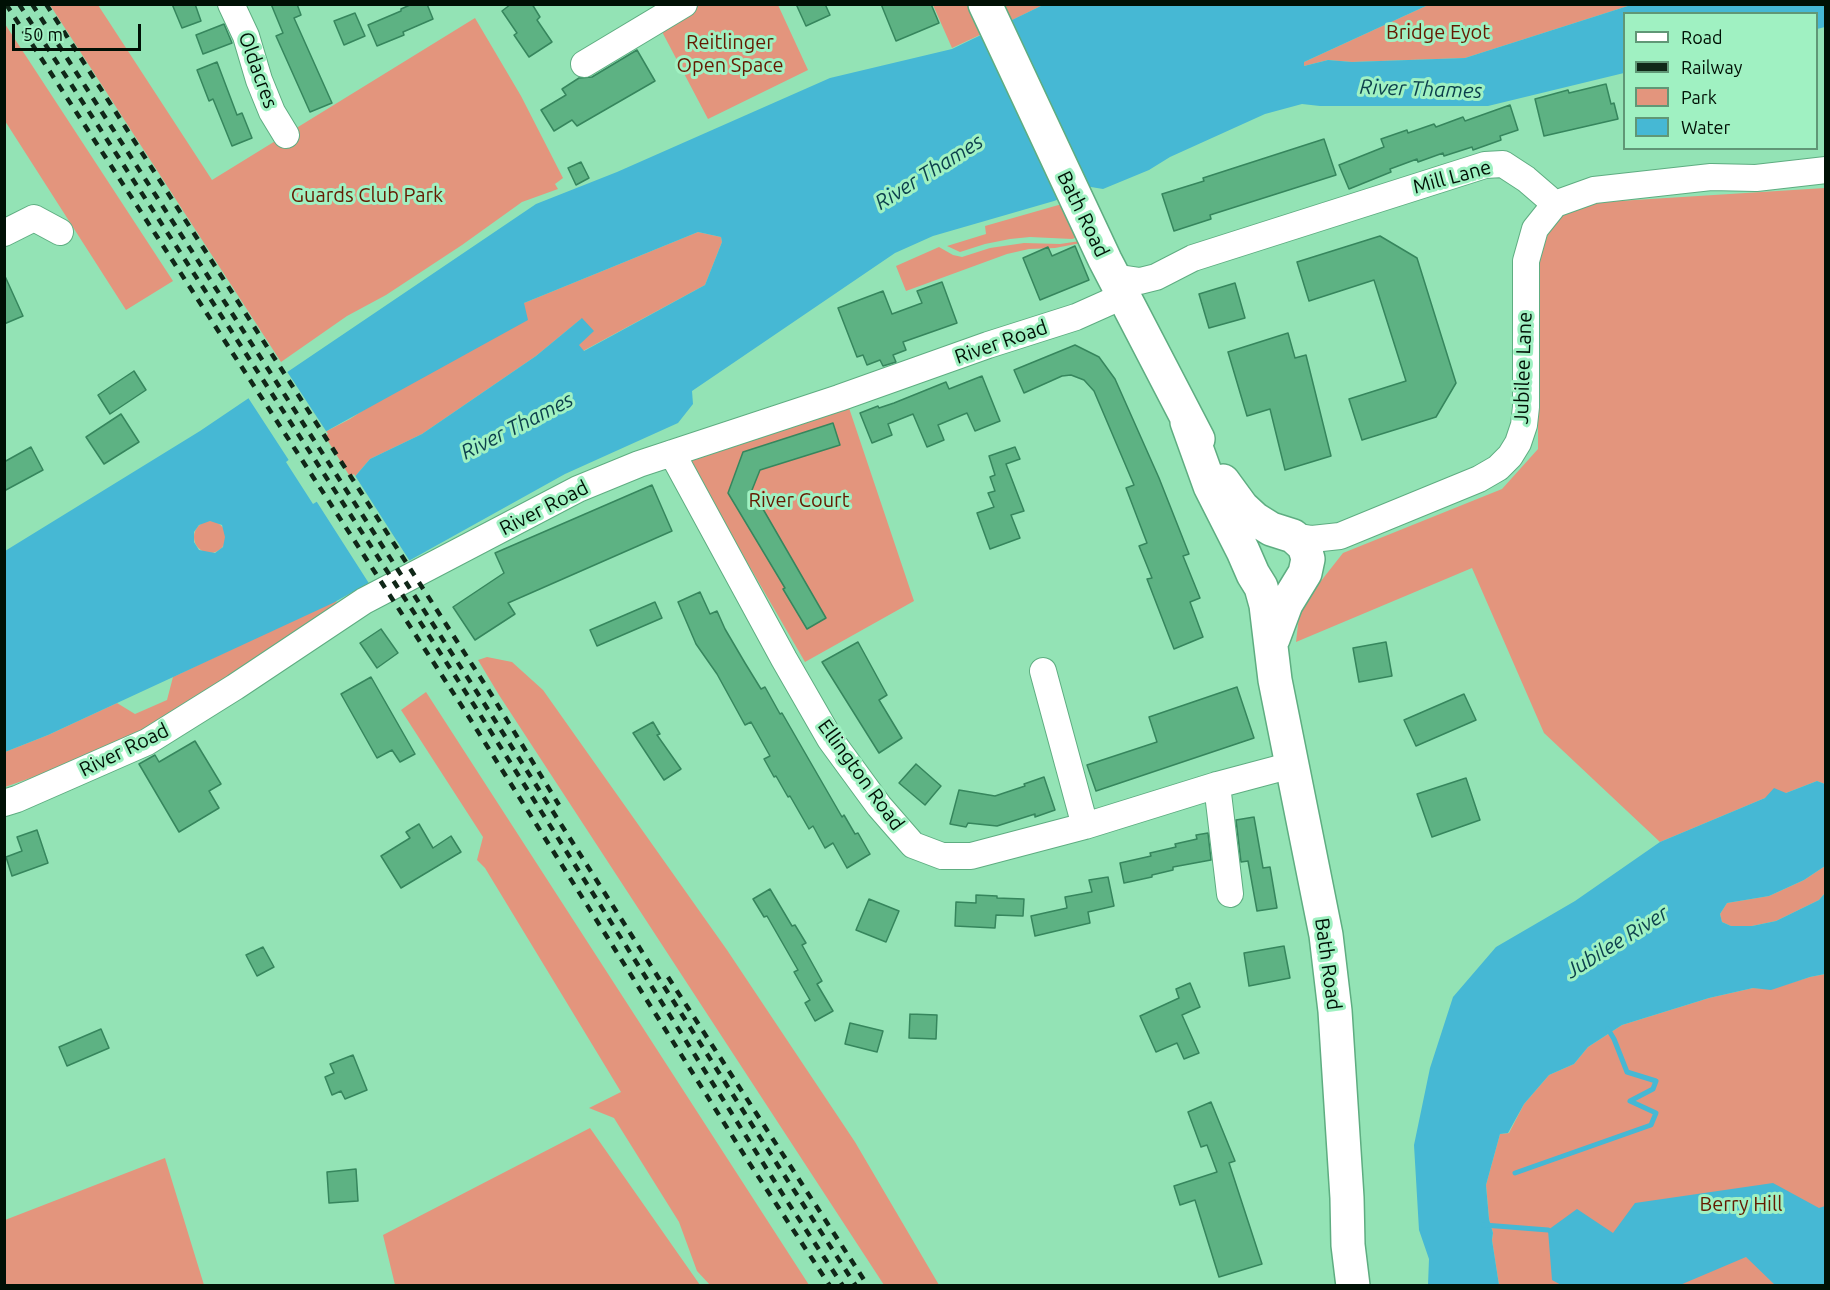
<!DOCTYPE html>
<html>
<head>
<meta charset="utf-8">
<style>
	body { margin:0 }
	#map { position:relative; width:1830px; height:1290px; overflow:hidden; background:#93e3b5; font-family:Ubuntu,sans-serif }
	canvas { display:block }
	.frame { position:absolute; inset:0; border:6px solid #001005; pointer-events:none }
	.legend { position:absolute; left:1623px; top:12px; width:195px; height:138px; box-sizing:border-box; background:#a0f1c2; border:2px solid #609776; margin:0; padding:8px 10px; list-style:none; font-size:18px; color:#001005 }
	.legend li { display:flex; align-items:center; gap:12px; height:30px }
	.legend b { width:30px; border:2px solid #609776 }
	.scale { position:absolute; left:12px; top:24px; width:129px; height:27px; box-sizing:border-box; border:3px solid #001005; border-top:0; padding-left:8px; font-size:18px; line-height:21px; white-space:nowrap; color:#001005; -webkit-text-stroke:4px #a0f1c2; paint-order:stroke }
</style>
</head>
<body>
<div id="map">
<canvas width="1830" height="1290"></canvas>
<div class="frame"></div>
<ul class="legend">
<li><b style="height:8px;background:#fff"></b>Road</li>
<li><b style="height:8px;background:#102718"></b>Railway</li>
<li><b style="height:16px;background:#e3957d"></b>Park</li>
<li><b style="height:16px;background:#46b8d4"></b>Water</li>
</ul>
<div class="scale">50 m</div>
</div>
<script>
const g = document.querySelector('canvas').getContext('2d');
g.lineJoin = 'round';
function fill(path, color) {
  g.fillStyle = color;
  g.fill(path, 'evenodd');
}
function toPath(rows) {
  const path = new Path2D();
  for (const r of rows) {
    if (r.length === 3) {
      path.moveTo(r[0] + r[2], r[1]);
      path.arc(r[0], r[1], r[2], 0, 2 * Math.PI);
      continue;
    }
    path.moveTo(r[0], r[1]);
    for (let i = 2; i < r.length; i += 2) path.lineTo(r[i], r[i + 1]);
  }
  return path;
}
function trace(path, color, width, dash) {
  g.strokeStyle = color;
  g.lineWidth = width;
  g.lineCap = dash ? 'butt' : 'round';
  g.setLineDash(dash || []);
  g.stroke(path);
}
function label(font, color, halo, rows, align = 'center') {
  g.font = font + ' Ubuntu,sans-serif';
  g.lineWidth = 6;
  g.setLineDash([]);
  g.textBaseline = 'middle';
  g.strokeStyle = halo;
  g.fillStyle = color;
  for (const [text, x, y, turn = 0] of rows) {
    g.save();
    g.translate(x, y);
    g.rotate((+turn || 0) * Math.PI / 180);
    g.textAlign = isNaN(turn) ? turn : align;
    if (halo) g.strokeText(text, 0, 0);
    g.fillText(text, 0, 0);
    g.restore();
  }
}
fill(toPath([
	[1000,4,1043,5,1008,22],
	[50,5,98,5,212,180,475,18,521,96,563,178,555,184,558,189,522,202,462,245,386,295,347,316,281,362],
	[693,5,778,5,808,70,708,119,659,26],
	[933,5,968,5,984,33,952,48],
	[1428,5,1631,5,1465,58,1352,62,1328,60,1304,66,1304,62],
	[5,24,173,281,126,310,5,121],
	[1825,188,1825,784,1817,781,1786,793,1765,798,1660,842,1544,733,1472,568,1296,642,1299,616,1306,600,1343,553,1502,489,1538,449,1538,256,1545,236,1556,218,1587,203],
	[1062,204,1078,237,1072,239,1030,237,1010,239,985,244,960,252,947,246,986,234,985,226],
	[698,232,721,237,722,242,705,285,583,351,578,345,593,331,581,319,536,356,422,434,370,459,352,480,323,433,350,419,524,303],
	[1080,241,1081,243,1055,248,1029,249,1007,254,906,291,896,266,939,247,953,255,962,257,990,248,1024,243,1060,244],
	[847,402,914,601,805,662,693,469,691,460],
	[210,537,16],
	[338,599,330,613,193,704,96,755,5,787,5,752,48,735,117,703,135,714,167,700,173,677],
	[487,657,512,662,543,690,727,950,855,1142,939,1285,884,1285,499,695,478,660],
	[426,692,809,1285,710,1285,697,1271,679,1222,614,1118,589,1108,621,1092,485,868,477,860,483,837,401,710],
	[1825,866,1825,893,1819,900,1776,921,1752,926,1731,926,1722,922,1720,914,1727,903,1769,896,1804,880],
	[1825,974,1825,1285,1499,1285,1492,1240,1493,1233,1489,1219,1486,1185,1500,1134,1509,1133,1524,1104,1549,1075,1574,1064,1588,1047,1622,1025,1709,998,1753,988,1771,989,1810,977],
	[590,1128,700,1285,395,1285,383,1235],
	[165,1158,204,1285,5,1285,5,1220]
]), '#e3957d');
fill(toPath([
	[1043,5,1428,5,1304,62,1304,66,1328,60,1352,62,1465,58,1631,5,1825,5,1825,27,1817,29,1816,14,1624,14,1624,73,1488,106,1320,106,1302,104,1265,114,1170,157,1149,170,1103,189,1091,187,1054,201,933,236,895,253,692,391,693,404,678,423,565,474,333,603,48,735,5,752,5,551,200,431,536,204,617,172,830,78,952,49],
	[698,232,721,237,722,242,705,285,584,351,579,345,594,331,582,318,536,356,422,434,370,459,352,480,313,504,286,462,323,433,528,320,524,303],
	[210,521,222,525,225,537,223,547,215,553,199,550,194,542,194,532,199,525],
	[1817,781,1825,784,1825,866,1804,880,1769,896,1727,903,1720,914,1722,922,1731,926,1752,926,1776,921,1819,900,1825,893,1825,974,1810,977,1771,990,1753,988,1709,998,1622,1025,1588,1047,1574,1064,1549,1075,1524,1104,1508,1133,1500,1134,1486,1185,1489,1219,1493,1233,1492,1240,1499,1285,1428,1285,1429,1259,1419,1230,1414,1145,1430,1068,1453,997,1496,947,1575,901,1660,842,1765,798,1774,788,1786,793],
	[1773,1183,1819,1208,1825,1206,1825,1285,1775,1285,1746,1257,1680,1285,1563,1286,1552,1280,1548,1230,1577,1209,1613,1233,1635,1203]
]), '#46b8d4');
fill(toPath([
	[286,370,328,434,290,462,247,396],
	[354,474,411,563,370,585,315,499]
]), '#93e3b5');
trace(toPath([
	[1515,1173,1651,1125,1656,1113,1630,1101,1653,1089,1656,1081,1627,1072,1614,1039,1608,1029],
	[1484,1225,1548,1230]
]), '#46b8d4', 5);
const building = toPath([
	[172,4,195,4,201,21,182,28,172,4],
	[271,4,297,4,301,15,294,18,332,103,310,112,276,36,283,33,271,4],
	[412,4,427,4,433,19,403,32,404,35,377,46,368,25,401,11,401,9,412,4],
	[511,4,532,4,540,17,537,20,552,42,529,57,514,35,517,33,502,11,511,4],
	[796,4,825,4,830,15,806,26,796,4],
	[881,4,931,4,939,23,896,41,881,4],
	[355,13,365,36,344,45,334,21,355,13],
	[224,24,232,43,203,54,196,35,224,24],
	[637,50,655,81,577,126,572,120,554,131,541,110,566,95,562,89,579,78,592,77,637,50],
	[217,62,237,115,242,113,252,138,232,146,213,99,209,101,197,70,217,62],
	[1606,84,1611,104,1614,103,1618,119,1544,136,1535,99,1568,90,1569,93,1606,84],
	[1510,105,1518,130,1500,136,1501,140,1473,150,1472,147,1444,156,1443,153,1418,162,1417,159,1390,169,1391,172,1349,189,1339,165,1384,147,1381,139,1407,130,1408,133,1434,124,1436,127,1463,117,1465,121,1510,105],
	[1324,139,1336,175,1210,215,1211,219,1174,231,1162,194,1204,181,1203,178,1324,139],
	[581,162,589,178,576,185,568,168,581,162],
	[1380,236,1417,258,1456,383,1436,417,1362,440,1349,399,1406,381,1374,280,1309,301,1297,262,1380,236],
	[1075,246,1089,280,1040,300,1023,258,1048,247,1052,256,1075,246],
	[4,274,23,316,4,324,4,274],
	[942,282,957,323,903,342,906,350,893,355,896,362,883,366,880,360,867,365,863,355,857,357,838,308,883,291,892,314,922,303,917,291,942,282],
	[1235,283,1245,318,1209,328,1199,294,1235,283],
	[1288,333,1295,358,1306,355,1331,456,1285,470,1270,409,1247,416,1228,352,1288,333],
	[1075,345,1099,357,1115,379,1159,478,1189,554,1183,556,1200,598,1190,602,1203,637,1174,649,1147,579,1152,578,1139,546,1147,543,1126,488,1134,485,1094,391,1084,380,1071,375,1062,376,1024,393,1014,370,1075,345],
	[134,371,146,390,110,414,98,395,134,371],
	[982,376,1000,421,975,431,967,413,938,425,944,440,927,447,913,414,888,424,892,435,872,443,860,413,878,406,879,408,894,403,946,382,949,389,982,376],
	[121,414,139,442,104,464,86,437,121,414],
	[833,423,840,445,760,470,752,490,826,618,807,629,783,589,785,588,728,493,743,452,833,423],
	[31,447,43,470,4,491,4,462,31,447],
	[1015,447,1020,459,1006,464,1024,511,1011,515,1020,538,990,549,977,513,994,507,988,493,995,491,990,477,995,475,989,456,1015,447],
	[652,485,672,531,508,603,515,614,475,640,453,607,504,573,495,553,652,485],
	[700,592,710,614,717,611,725,629,745,663,761,689,765,687,780,714,782,713,842,817,844,815,855,834,858,833,870,854,847,868,833,843,825,848,813,826,809,829,790,796,788,797,776,776,774,777,764,759,770,756,751,722,745,725,717,674,696,644,678,602,700,592],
	[655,602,662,618,597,646,590,630,655,602],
	[381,629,398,653,377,668,360,643,381,629],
	[858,642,887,695,879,700,902,738,879,753,822,662,858,642],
	[1386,642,1392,676,1359,682,1353,648,1386,642],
	[371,677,415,754,400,762,392,750,377,758,341,694,371,677],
	[1237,687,1254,738,1096,791,1087,765,1157,742,1149,717,1237,687],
	[1464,694,1476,720,1416,746,1404,720,1464,694],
	[653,722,660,734,657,735,681,769,664,780,633,733,653,722],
	[195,741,221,784,209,791,219,808,179,832,139,764,155,755,159,762,195,741],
	[916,764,941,786,925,805,899,783,916,764],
	[1044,777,1055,810,1035,817,1035,814,997,826,968,823,966,827,950,824,959,790,995,796,1025,786,1024,784,1044,777],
	[1466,778,1480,820,1432,837,1417,794,1466,778],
	[1254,817,1263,868,1270,867,1277,908,1257,911,1248,861,1241,862,1236,820,1254,817],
	[419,824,433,848,451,836,461,852,401,888,381,856,410,838,406,832,419,824],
	[37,830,48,863,12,876,6,857,22,851,17,837,37,830],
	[1208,833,1211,860,1173,867,1173,870,1152,875,1152,877,1124,883,1120,863,1151,856,1150,853,1176,847,1175,844,1197,839,1196,835,1208,833],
	[1108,877,1114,906,1088,912,1090,923,1035,936,1031,916,1067,908,1065,897,1092,892,1089,880,1108,877],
	[770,889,792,926,795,925,806,943,802,945,822,981,817,984,833,1011,815,1021,805,1003,810,1000,794,972,798,970,767,916,764,917,753,899,770,889],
	[976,895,997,896,997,898,1024,899,1023,916,996,915,995,928,955,926,956,902,976,903,976,895],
	[869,899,899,911,886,942,856,930,869,899],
	[1284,946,1290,978,1249,986,1244,953,1284,946],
	[263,947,274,967,257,976,246,955,263,947],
	[1190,983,1200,1007,1182,1015,1199,1053,1184,1059,1177,1043,1156,1052,1140,1016,1179,998,1176,989,1190,983],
	[910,1014,937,1015,936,1039,909,1038,910,1014],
	[850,1023,883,1031,877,1052,845,1044,850,1023],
	[101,1029,109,1048,67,1066,59,1047,101,1029],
	[353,1055,367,1090,345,1099,341,1091,332,1095,325,1077,334,1073,330,1064,353,1055],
	[1211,1102,1235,1161,1229,1163,1262,1264,1219,1277,1195,1200,1180,1205,1174,1186,1217,1172,1207,1145,1201,1147,1188,1112,1211,1102],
	[356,1169,358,1201,329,1203,327,1172,356,1169]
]);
fill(building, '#5db283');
trace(building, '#36865d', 1.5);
const minor = toPath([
	[231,4,246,36,259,80,272,112,286,135],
	[584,64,684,4],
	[4,233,34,218,60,232],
	[1113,277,1140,281,1156,277,1193,258,1485,165,1503,164,1526,179,1555,204,1594,190,1711,177,1756,178,1826,170],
	[672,453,784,659,830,739,879,806,913,845,942,856,971,856,1085,826,1217,785,1292,765],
	[1293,536,1312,539,1340,536,1479,479,1498,468,1510,456,1518,443,1524,425,1526,407,1526,261,1535,229,1555,204],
	[1043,671,1085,826],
	[1217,785,1230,894],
	[4,803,17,799,147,742,235,687,364,601,578,489,639,464,839,398,988,345,1076,317,1123,296]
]);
const major = toPath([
	[985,4,1105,260,1198,439],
	[1187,422,1210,486,1243,551,1253,574,1261,587,1266,605,1275,680,1326,935,1335,1011,1347,1198,1348,1245,1353,1286],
	[1223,481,1242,507,1255,519,1271,529,1293,536,1304,546,1306,552,1308,559,1305,573,1286,604,1273,639]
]);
trace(minor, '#5ead81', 28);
trace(major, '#5ead81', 36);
trace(minor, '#fff', 26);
trace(major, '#fff', 33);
trace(toPath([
	[6,4,465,711,748,1161,830,1286],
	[19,4,474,705,787,1201,843,1286],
	[32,4,482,700,768,1150,856,1286],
	[46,4,491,694,559,805],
	[668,977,868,1286]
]), '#102718', 4.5, [8, 8]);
label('20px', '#641a00', '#a0f1c2', [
	["Bridge Eyot",1438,32],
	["Reitlinger",730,42],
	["Open Space",730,65],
	["Guards Club Park",367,195],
	["River Court",799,500],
	["Berry Hill",1741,1204]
]);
label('20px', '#001005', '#a0f1c2', [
	["Oldacres",258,70,70],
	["Mill Lane",1452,177,-15],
	["Bath Road",1083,214,64],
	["River Road",1001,342,-19],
	["Jubilee Lane",1523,368,-88],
	["River Road",544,508,-27],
	["River Road",124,750,-26],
	["Ellington Road",861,775,54],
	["Bath Road",1328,964,82]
]);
label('italic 21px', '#0c3f4c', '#a0f1c2', [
	["River Thames",1421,89,2],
	["River Thames",929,172,-32],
	["River Thames",517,426,-27],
	["Jubilee River",1617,942,-32]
]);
</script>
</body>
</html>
